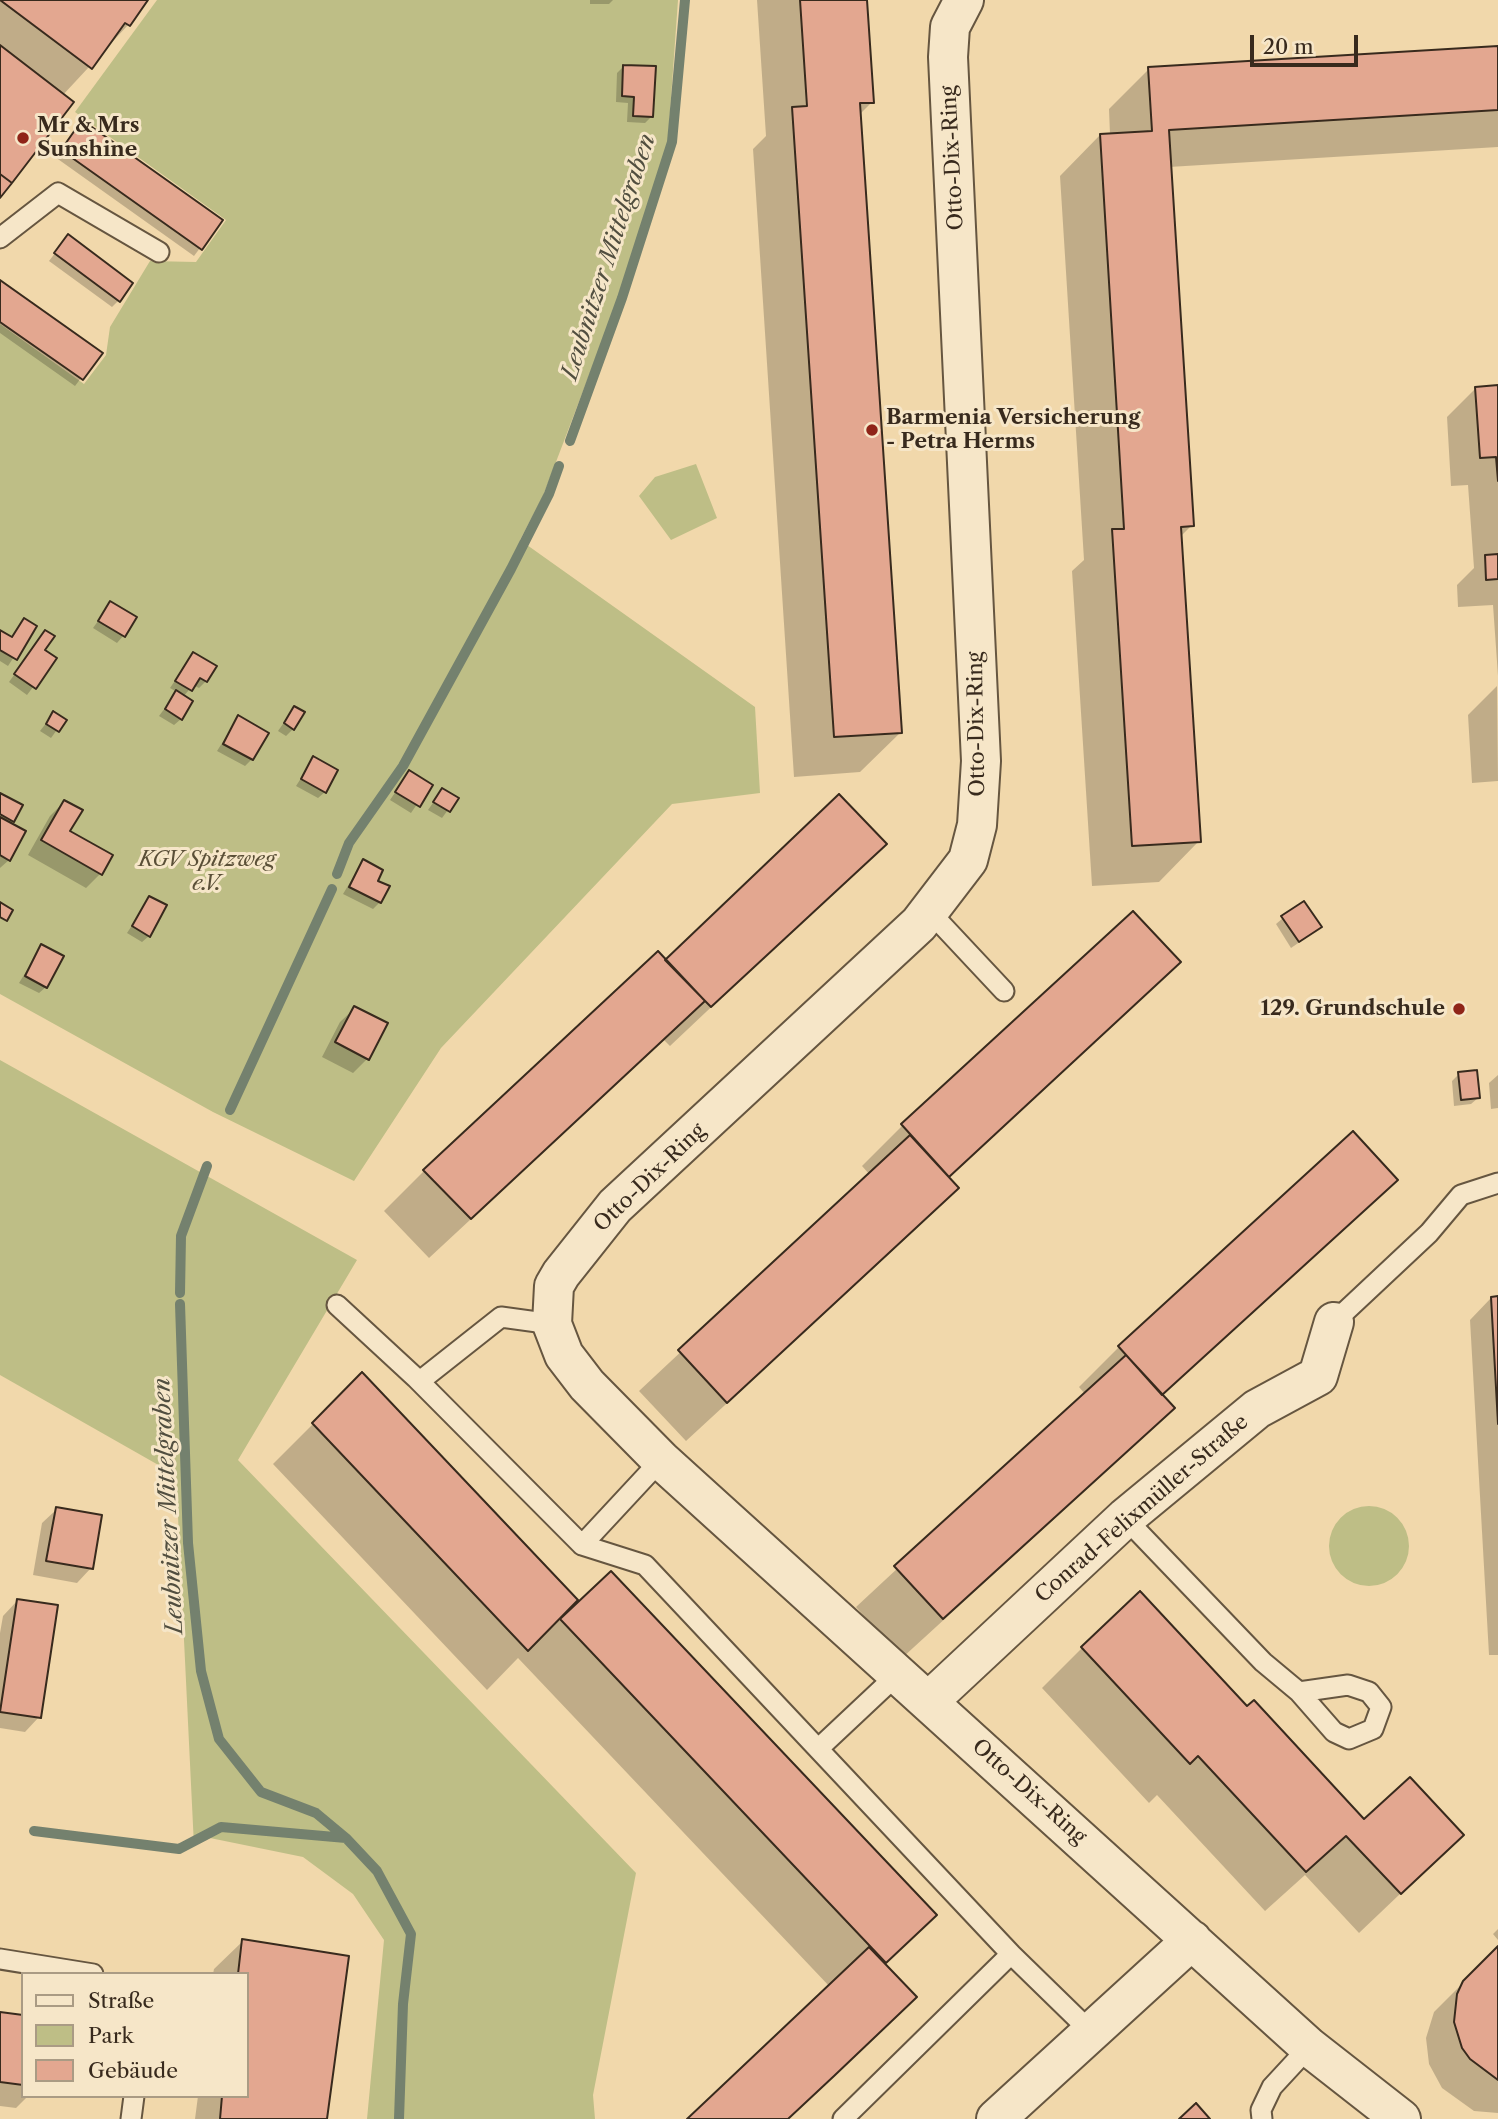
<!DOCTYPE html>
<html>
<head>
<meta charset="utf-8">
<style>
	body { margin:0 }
	#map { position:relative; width:1498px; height:2119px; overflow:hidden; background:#f1d8ab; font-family:"Libre Caslon Text",serif }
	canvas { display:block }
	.legend { position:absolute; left:21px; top:1972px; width:228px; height:126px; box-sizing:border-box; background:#f6e6c8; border:2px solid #aa9b84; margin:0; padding:9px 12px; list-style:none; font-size:21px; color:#382a1d }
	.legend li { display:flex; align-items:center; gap:14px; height:35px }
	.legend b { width:35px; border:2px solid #aa9b84 }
	.scale { position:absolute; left:1250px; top:35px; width:108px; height:32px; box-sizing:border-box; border:4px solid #382a1d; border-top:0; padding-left:9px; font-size:21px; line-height:24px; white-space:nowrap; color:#382a1d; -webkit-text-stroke:5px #f6e6c8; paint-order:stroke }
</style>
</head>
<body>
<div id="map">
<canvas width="1498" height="2119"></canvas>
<ul class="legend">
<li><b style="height:9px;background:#f6e6c8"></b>Straße</li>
<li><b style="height:19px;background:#bebe86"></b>Park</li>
<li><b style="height:19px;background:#e3a790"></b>Gebäude</li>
</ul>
<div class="scale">20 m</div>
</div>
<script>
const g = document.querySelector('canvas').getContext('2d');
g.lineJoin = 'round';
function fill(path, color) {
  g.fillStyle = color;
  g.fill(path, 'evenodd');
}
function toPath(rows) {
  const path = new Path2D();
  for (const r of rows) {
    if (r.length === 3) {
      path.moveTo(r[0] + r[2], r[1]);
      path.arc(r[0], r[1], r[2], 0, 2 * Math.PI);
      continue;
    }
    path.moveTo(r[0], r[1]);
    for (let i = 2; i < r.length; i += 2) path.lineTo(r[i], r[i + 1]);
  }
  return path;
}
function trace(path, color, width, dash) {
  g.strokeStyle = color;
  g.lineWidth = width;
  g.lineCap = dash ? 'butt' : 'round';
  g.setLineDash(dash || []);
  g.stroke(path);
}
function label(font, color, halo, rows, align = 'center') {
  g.font = font + ' "Libre Caslon Text",serif';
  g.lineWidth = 6;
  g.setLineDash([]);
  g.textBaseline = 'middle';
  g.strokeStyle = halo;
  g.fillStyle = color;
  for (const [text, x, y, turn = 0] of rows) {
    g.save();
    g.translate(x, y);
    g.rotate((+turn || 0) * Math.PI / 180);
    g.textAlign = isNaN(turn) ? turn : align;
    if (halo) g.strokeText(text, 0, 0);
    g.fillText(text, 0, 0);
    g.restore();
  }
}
fill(toPath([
	[157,0,678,0,667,154,620,294,543,496,520,540,755,707,760,793,672,804,441,1048,354,1181,213,1112,0,994,0,324,84,384,106,355,110,327,150,261,196,262,226,220,75,112],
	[696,464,717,518,671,540,639,496,655,477],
	[0,1060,357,1260,238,1460,636,1873,593,2095,595,2119,367,2119,384,1940,353,1894,303,1857,210,1838,194,1846,176,1475,0,1375],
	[1369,1546,40]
]), '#bebe86');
fill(toPath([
	[0,0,146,0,128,25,62,96,0,195],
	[590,0,613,0,609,4,590,4],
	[757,0,866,0,872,102,859,115,901,732,860,772,794,777,753,149,766,136],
	[1498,48,1498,147,1169,167,1192,525,1180,537,1199,841,1159,882,1092,886,1072,571,1084,560,1060,176,1100,135,1110,135,1109,109,1149,69],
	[624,66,652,116,645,123,627,122,628,103,616,102,617,73],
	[82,122,221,220,194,256,55,157],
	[62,244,118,301,112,307,49,261],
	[0,282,100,353,75,386,0,333],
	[1498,387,1498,676,1493,605,1458,607,1457,585,1474,568,1468,485,1451,486,1447,417,1476,388],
	[111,603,123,636,117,643,93,628],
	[24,620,34,626,8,666,0,661,0,632,11,638],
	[45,632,43,650,55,658,27,695,9,682],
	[193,654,206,681,199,688,193,685,183,697,181,719,174,725,159,716,177,692,170,688],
	[1497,686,1498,781,1472,783,1468,715],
	[294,708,293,729,286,736,278,731],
	[54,713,64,720,51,738,40,731],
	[238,718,252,759,245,766,217,751],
	[314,758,325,792,318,798,296,786],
	[409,772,430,785,411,813,390,800],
	[442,790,456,799,442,818,428,810],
	[0,795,13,821,9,824,9,860,0,868],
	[64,802,68,832,100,874,86,888,28,855,50,816],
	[884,844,670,1046,664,1040,429,1258,384,1211,424,1171,665,963],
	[363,861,376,881,380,902,373,909,343,894],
	[150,898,149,936,142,942,127,933],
	[1132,913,1178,962,948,1178,957,1188,917,1228,686,1441,639,1391,870,1175,862,1166,902,1126],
	[1283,918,1313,933,1291,948,1276,924],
	[42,946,46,987,39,993,19,983],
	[355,1008,367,1059,353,1073,322,1057,340,1022],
	[1459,1074,1478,1098,1471,1104,1454,1106,1452,1081],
	[1498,1075,1498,1108,1491,1109,1489,1083],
	[1353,1134,1395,1180,1161,1396,1172,1408,1132,1448,902,1658,856,1607,1085,1394,1079,1387,1119,1347],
	[1491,1298,1498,1298,1498,1655,1489,1655,1470,1320],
	[362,1375,559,1621,611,1573,935,1915,884,1964,875,2037,788,2119,690,2119,830,1987,518,1658,487,1690,273,1464],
	[57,1509,91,1568,77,1583,33,1575,42,1523],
	[17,1601,39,1717,25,1732,0,1728,0,1633,3,1616],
	[1082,1648,1247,1709,1364,1822,1462,1835,1359,1933,1305,1875,1265,1911,1157,1795,1149,1803,1042,1688],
	[1498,1929,1498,1940,1493,1934],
	[243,1941,326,2119,195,2119,198,2096,247,2096,247,1974,213,1974,214,1969],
	[1498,1948,1498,2113,1474,2111,1442,2088,1429,2064,1426,2038,1434,2012],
	[0,2014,23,2017,23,2096,28,2096,16,2108,0,2106]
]), '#0003');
trace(toPath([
	[570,441,622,298,672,142,685,0],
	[337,874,349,843,403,766,511,569,549,494,559,466],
	[230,1110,332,889],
	[180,1293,181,1236,207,1166],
	[180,1304,188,1543,201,1671,219,1739,261,1792,316,1813,346,1838,377,1871,411,1934,403,2004,399,2119],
	[34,1831,179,1849,221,1827,346,1838]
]), '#74816e', 10);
const building = toPath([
	[0,0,148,0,130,26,125,23,92,69,0,0],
	[800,0,867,0,874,103,860,103,902,733,834,737,792,107,807,106,800,0],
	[0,45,74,102,12,183,0,174,0,45],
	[1498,46,1498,110,1169,130,1194,526,1181,527,1201,842,1132,846,1112,529,1124,529,1100,134,1152,131,1148,67,1498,46],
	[623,65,656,66,653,117,633,116,634,97,622,96,623,65],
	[82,120,223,220,202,250,61,150,82,120],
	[0,174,12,183,0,198,0,174],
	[68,234,133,283,120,302,54,253,68,234],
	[0,280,103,353,83,380,0,322,0,280],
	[1498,385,1498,481,1496,457,1480,458,1475,387,1498,385],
	[1498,554,1498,579,1486,580,1485,555,1498,554],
	[110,601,137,617,125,637,98,621,110,601],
	[24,618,37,626,17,660,0,650,0,630,12,637,24,618],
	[45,630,55,636,45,650,57,658,36,689,14,674,45,630],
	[193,652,217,666,207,682,200,678,192,691,175,681,193,652],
	[176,690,193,701,182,720,165,709,176,690],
	[294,706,305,712,294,730,284,723,294,706],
	[53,711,67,720,59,732,46,724,53,711],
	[238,715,269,733,253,760,223,744,238,715],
	[313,756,338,770,326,793,301,779,313,756],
	[409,770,433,785,420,807,395,792,409,770],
	[442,788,459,798,450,812,433,802,442,788],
	[0,793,23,805,14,822,0,814,0,793],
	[839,794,887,844,711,1007,665,960,839,794],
	[64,800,83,810,70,831,113,855,102,875,41,840,64,800],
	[0,817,26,831,10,861,0,855,0,817],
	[363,859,383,870,378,881,390,886,381,903,349,887,363,859],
	[149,896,167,905,150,937,132,926,149,896],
	[1304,901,1322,927,1299,942,1281,916,1304,901],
	[0,902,13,910,7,921,0,917,0,902],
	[1133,911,1181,962,949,1177,901,1124,1133,911],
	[41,944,64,956,47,988,25,976,41,944],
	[658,951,705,1001,471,1219,423,1170,658,951],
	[354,1006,388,1023,369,1060,335,1042,354,1006],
	[1477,1070,1480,1098,1461,1100,1458,1072,1477,1070],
	[1353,1131,1398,1180,1162,1395,1118,1346,1353,1131],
	[910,1135,959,1188,727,1403,678,1350,910,1135],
	[1498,1296,1498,1424,1491,1297,1498,1296],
	[1126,1355,1175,1408,943,1619,894,1566,1126,1355],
	[362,1372,578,1600,528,1651,312,1423,362,1372],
	[56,1507,102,1515,93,1569,46,1561,56,1507],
	[611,1571,937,1915,886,1963,560,1619,611,1571],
	[1140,1591,1247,1706,1254,1700,1364,1819,1410,1777,1464,1835,1401,1894,1346,1836,1306,1872,1198,1756,1190,1764,1081,1647,1140,1591],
	[17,1599,58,1605,41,1718,0,1712,17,1599],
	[242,1939,349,1956,327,2119,220,2119,222,2096,247,2096,247,1974,238,1974,242,1939],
	[1498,1946,1498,2080,1470,2059,1462,2048,1454,2022,1457,1994,1463,1981,1498,1946],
	[869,1947,917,1997,834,2076,788,2119,687,2119,869,1947],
	[0,2012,23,2015,23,2085,0,2082,0,2012],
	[1196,2103,1210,2119,1179,2119,1196,2103]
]);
fill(building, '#e3a790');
trace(building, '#382a1d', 2);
const lane = toPath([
	[0,238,58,193,159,252],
	[930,912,1004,991],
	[337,1305,416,1378,582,1545,645,1565,1011,1954],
	[1334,1322,1429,1233,1461,1195,1498,1183],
	[420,1381,501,1317,552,1324],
	[1125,1518,1263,1662,1299,1692,1348,1685,1369,1692,1381,1707,1373,1729,1349,1739,1334,1732,1299,1692],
	[582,1545,661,1460],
	[818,1749,899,1673],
	[0,1959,93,1974],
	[131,2119,134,2096],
	[843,2119,1011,1954,1090,2031],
	[1262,2119,1261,2110,1272,2087,1309,2047]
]);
const street = toPath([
	[964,0,950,27,948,57,981,761,977,825,968,860,919,924,615,1206,561,1274,554,1286,552,1324,564,1355,587,1385,661,1460,1309,2047,1401,2119],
	[929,1701,1125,1518,1257,1409,1318,1376,1334,1322],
	[996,2119,1192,1940]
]);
trace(lane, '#665640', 23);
trace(street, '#665640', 42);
trace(lane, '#f6e6c8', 19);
trace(street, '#f6e6c8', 38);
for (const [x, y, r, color] of [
	[23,138,7,"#8f2418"],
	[872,430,7,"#8f2418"],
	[1459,1009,7,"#8f2418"]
]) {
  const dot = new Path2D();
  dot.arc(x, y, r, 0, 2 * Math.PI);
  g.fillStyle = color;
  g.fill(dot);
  trace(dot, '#f6e6c8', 2.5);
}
label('bold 21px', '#382a1d', '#f6e6c8', [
	["Mr & Mrs",37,126],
	["Sunshine",37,150],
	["Barmenia Versicherung",886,418],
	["- Petra Herms",886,442],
	["129. Grundschule",1445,1009,"right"]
], 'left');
label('21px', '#382a1d', '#f6e6c8', [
	["Otto-Dix-Ring",953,158,-93],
	["Otto-Dix-Ring",977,724,-91],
	["Otto-Dix-Ring",650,1178,-44],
	["Conrad-Felixmüller-Straße",1142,1509,-41],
	["Otto-Dix-Ring",1029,1792,42]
]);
label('italic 21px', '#5a4f37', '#f6e6c8', [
	["KGV Spitzweg",207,860],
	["e.V.",207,884]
]);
label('italic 23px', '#514e3f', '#f6e6c8', [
	["Leubnitzer Mittelgraben",609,257,-72],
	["Leubnitzer Mittelgraben",169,1506,-93]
]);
</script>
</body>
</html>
